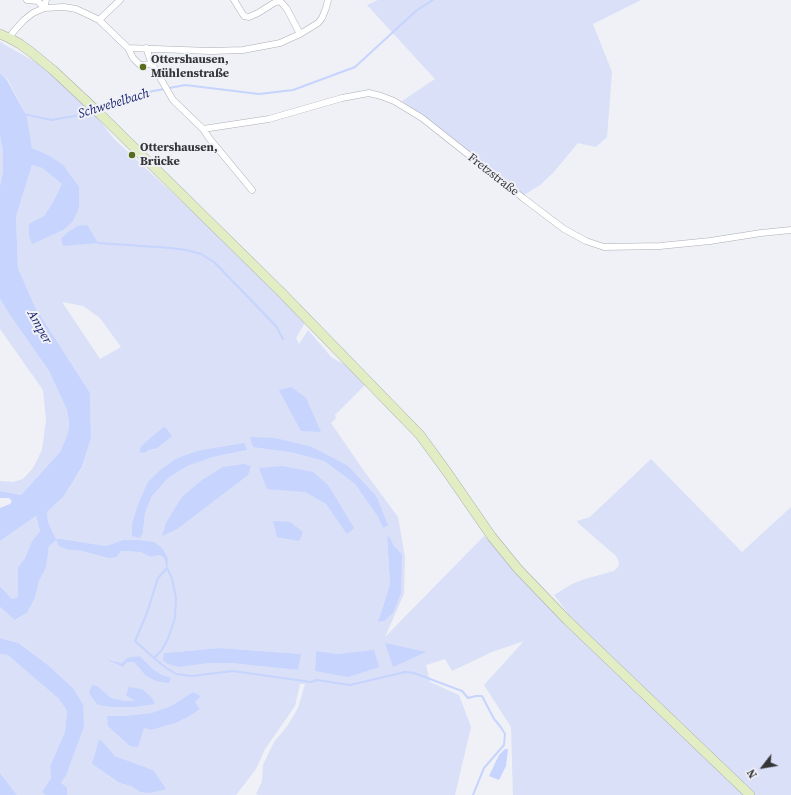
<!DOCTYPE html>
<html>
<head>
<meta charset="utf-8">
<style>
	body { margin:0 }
	#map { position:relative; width:791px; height:795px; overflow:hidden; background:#eff1f7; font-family:"Source Serif 4",serif }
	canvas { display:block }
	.north { position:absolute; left:743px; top:747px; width:40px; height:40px; -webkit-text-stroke:3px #eff1f7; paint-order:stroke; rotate:239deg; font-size:11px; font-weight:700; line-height:16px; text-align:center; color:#343537 }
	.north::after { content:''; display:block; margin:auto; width:14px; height:18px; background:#343537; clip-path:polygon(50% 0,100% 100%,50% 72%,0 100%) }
</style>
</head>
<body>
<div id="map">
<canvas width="791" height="795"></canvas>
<div class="north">N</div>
</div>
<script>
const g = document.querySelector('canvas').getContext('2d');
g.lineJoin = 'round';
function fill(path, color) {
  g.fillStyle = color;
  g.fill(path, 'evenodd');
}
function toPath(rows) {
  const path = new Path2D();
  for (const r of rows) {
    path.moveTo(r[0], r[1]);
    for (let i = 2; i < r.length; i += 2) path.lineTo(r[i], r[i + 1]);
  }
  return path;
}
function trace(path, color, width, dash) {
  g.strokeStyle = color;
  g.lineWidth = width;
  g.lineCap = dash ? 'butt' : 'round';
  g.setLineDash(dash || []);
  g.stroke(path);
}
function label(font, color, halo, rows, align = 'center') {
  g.font = font + ' "Source Serif 4",serif';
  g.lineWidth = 4;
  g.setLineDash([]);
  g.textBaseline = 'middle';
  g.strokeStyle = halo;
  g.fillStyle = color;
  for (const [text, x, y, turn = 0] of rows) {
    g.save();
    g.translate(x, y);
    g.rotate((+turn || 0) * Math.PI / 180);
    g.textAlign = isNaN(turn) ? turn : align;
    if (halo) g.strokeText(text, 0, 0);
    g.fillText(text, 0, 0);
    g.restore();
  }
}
fill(toPath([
	[378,0,641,0,593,24,612,72,607,137,596,147,578,143,553,173,540,185,524,195,402,101,435,79,367,5],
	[0,42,53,72,97,117,114,139,218,235,305,323,296,338,299,344,308,330,332,358,348,366,365,385,335,415,336,418,331,423,364,471,398,517,405,557,404,594,385,637,484,536,489,539,574,621,554,595,572,584,585,579,614,571,618,567,619,563,618,560,616,556,579,524,577,521,590,517,651,459,742,552,791,507,791,795,513,795,511,727,484,685,524,641,492,652,452,671,445,659,426,665,430,682,459,695,471,727,455,795,259,795,256,794,262,781,263,765,274,742,288,725,298,708,305,684,300,684,295,706,265,749,256,769,236,795,67,795,67,787,61,783,66,776,84,727,73,688,48,665,20,643,0,638,0,607,16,620,27,613,35,598,39,581,46,568,49,545,56,539,48,522,47,512,64,496,82,468,91,438,90,393,35,307,18,268,16,217,32,165,42,168,62,184,53,202,44,216,29,225,79,207,48,155,32,148,27,117,8,80,0,73],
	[62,302,83,306,100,318,121,347,100,359],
	[163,427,157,449,139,452,141,446],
	[312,447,376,496,383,528,378,517,355,484,324,461,290,452],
	[247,450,213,457,186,466,168,478,152,496,145,515,143,532,139,502,161,469,177,458,197,451],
	[328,485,347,533,326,504,305,492],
	[387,536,390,537,394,546,402,554,378,622,390,584],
	[62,539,106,546,123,540,163,549,167,566,164,558,160,555,151,557,140,552,120,551,83,551,69,550,56,540],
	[220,648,300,654,298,670,230,663,207,663,164,653],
	[316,651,339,654,315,671],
	[140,656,153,669,162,675,170,679,145,675,134,662,127,662,123,667,109,659,122,663],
	[96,686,111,698,125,701,136,701,129,688,142,689,134,707,111,707,98,705],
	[193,692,201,696,195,702,200,709,190,716,176,723,151,730,107,716,124,716,151,713,171,706],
	[101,740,115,756,153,770,140,792,131,786,118,783,92,764],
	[0,136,3,151,3,171,0,186],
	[0,299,10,315,49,371,67,410,69,423,68,433,60,452,21,495,0,491,0,481,13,482,23,479,33,468,42,450,46,420,43,390,0,329],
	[36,516,40,531,32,541,25,558,18,567,18,597,12,599,0,586,0,541],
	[0,654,8,655,32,676,59,699,67,711,65,732,50,766,51,778,42,792,45,795,17,795,0,773]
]), '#d9e0f7');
fill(toPath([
	[0,73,7,80,27,117,32,148,48,155,63,165,79,187,79,207,73,221,63,230,32,244,29,236,29,224,44,216,53,202,62,184,42,168,32,165,16,217,18,268,35,307,90,393,91,438,82,467,64,496,47,512,48,522,56,539,62,539,106,546,123,540,138,540,154,542,163,549,168,559,167,568,164,558,160,555,151,557,140,552,121,551,116,557,109,558,83,551,69,550,59,546,56,540,49,546,46,568,39,581,35,598,27,613,15,620,0,607,0,586,12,599,18,597,18,567,25,558,32,541,40,531,36,516,0,541,0,508,10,504,12,501,9,498,0,498,0,491,21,495,60,452,68,433,69,423,67,410,49,371,10,315,0,299,0,186,3,171,3,151,0,136],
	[87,225,98,243,63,246,61,239,68,232,78,226],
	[291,387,306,398,321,432,301,431,279,390],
	[163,427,166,428,172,436,156,449,149,450,144,453,139,452,141,446],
	[250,437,275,438,312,447,348,466,376,496,388,525,383,528,378,517,355,484,324,461,290,452,253,447],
	[244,443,247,450,213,457,187,466,168,478,152,496,145,514,143,532,140,538,132,536,132,524,139,502,148,482,161,469,177,458,197,451],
	[244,464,251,466,248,475,177,529,162,536,166,523,182,497,202,480,223,467],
	[282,466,313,472,328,485,354,528,347,534,326,504,305,492,267,489,259,468],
	[273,521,290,522,303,532,299,541,277,537],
	[387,536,390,537,394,546,402,554,401,593,393,613,384,621,378,622,390,584],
	[0,638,19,643,48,665,73,688,83,705,84,727,66,776,61,783,67,787,67,795,45,795,42,792,51,778,50,766,65,732,67,711,59,699,32,676,8,655,0,654],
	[385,643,426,652,393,667],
	[220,648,301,654,298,670,230,663,207,663,179,667,168,664,163,660,164,653],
	[374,650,379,667,348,677,315,671,316,651,339,654],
	[140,656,153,669,162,675,171,678,169,683,156,681,145,675,134,662,127,662,123,667,106,659,122,663,127,658],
	[92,685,97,686,111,698,125,701,135,701,126,695,129,687,142,689,152,698,155,704,134,707,111,707,98,705,89,693],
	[193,692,201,696,195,702,200,709,190,716,176,723,151,730,144,728,138,747,130,746,108,726,107,716,124,716,151,713,171,706],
	[99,740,101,740,115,756,153,770,166,789,150,793,140,792,131,786,119,783,92,764],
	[505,749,508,749,506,766,499,780,489,776,499,755],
	[0,773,17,795,0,795]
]), '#c6d4fe');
trace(toPath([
	[100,109,143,93,185,85,259,94,293,90,355,67,417,10,433,0],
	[24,114,51,120,86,114,93,112],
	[98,243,171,248,186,250,201,254,214,262,276,326,283,339],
	[154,658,161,651,168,639,175,618,176,598,172,578,167,568,158,578,147,613,135,641,154,658,165,667,176,674,192,676,233,671,311,682,317,680,350,685,405,672,414,673,462,691,468,698,476,696,482,696,494,719,500,726,505,734,504,745,484,768,473,795]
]), '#c6d4fe', 2);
const minor = toPath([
	[27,0,38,1,44,8],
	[234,0,244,16,249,17,258,13,274,3,280,1,287,9,300,34],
	[44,8,46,0],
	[99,20,120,0],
	[9,38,14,31,24,20,33,13,44,8,64,7,76,9,91,16,99,20,128,48,133,58,140,65,152,64],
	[128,48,211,51,243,50,280,43,300,34,318,23,322,18,326,8,328,0],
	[146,48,152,64,173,100,203,129,209,138,252,190],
	[203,129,269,119,342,98,369,93,381,96,394,101,422,118,523,198,564,229,586,241,604,247,660,246,710,241,761,233,791,230]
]);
const secondary = toPath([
	[0,34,9,38,20,44,31,52,53,70,100,114,280,291,420,435,447,472,492,537,518,569,567,620,750,795]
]);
trace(minor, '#acaeb3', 7);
trace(secondary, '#acaeb3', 10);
trace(minor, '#fff', 6);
trace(secondary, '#e2edc4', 9);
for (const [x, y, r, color] of [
	[143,67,4,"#576d1c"],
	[132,155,4,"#576d1c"]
]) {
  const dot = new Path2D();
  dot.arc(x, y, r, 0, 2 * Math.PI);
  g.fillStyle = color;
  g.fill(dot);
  trace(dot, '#eff1f7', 1.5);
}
label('bold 12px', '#343537', '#eff1f7', [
	["Ottershausen,",151,60],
	["Mühlenstraße",151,74],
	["Ottershausen,",140,148],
	["Brücke",140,162]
], 'left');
label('12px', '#343537', '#eff1f7', [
	["Fretzstraße",493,175,38]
]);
label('italic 13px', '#1a246f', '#eff1f7', [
	["Schwebelbach",114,104,-17],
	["Amper",39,327,61]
]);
</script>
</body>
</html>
